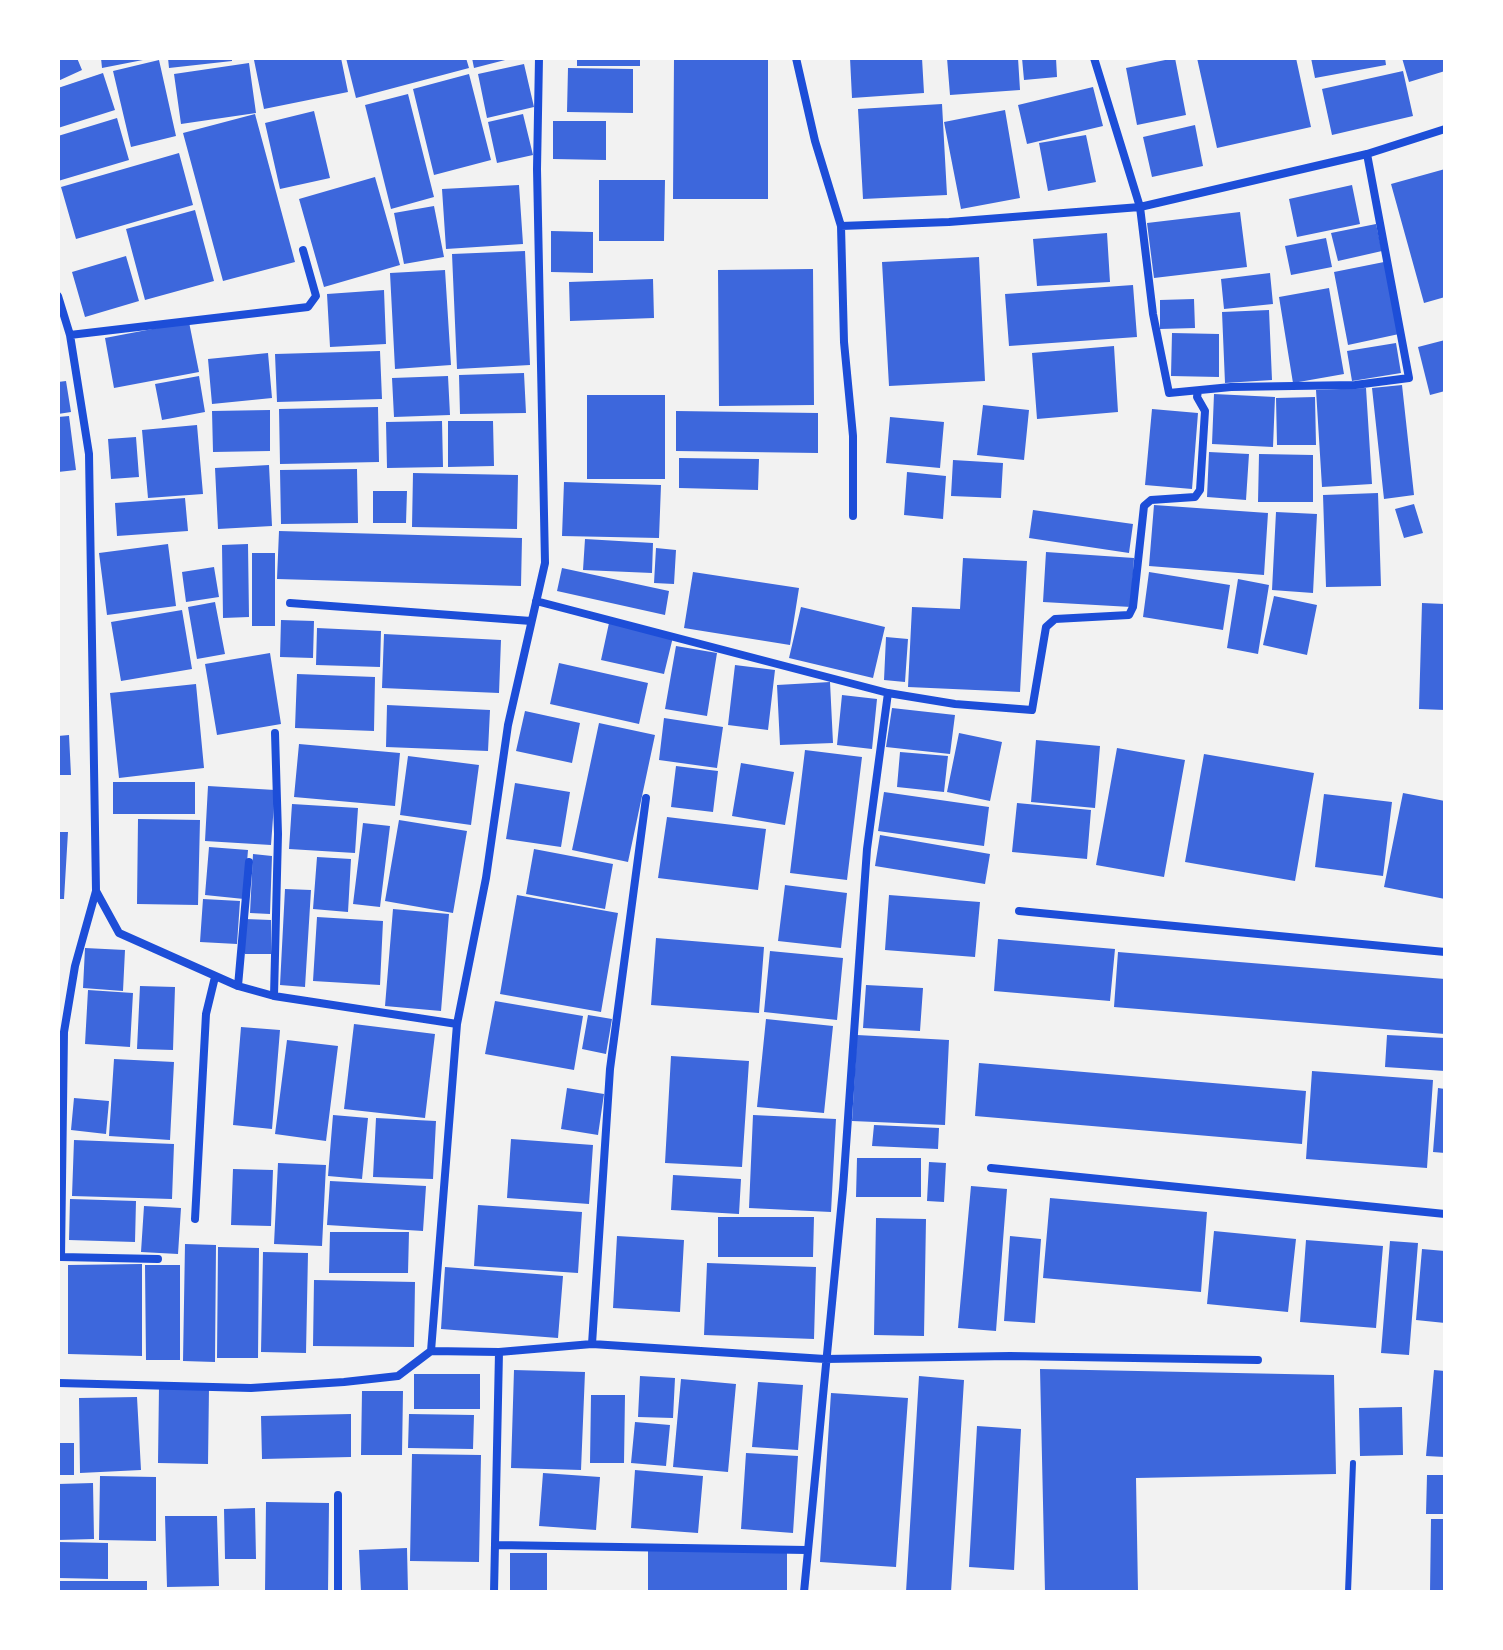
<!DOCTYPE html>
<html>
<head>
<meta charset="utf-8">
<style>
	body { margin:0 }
	#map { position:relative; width:1503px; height:1650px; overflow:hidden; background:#f2f2f2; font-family:Raleway,sans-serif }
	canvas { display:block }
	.frame { position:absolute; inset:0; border:60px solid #fff; pointer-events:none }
</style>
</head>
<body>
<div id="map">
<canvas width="1503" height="1650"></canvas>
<div class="frame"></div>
</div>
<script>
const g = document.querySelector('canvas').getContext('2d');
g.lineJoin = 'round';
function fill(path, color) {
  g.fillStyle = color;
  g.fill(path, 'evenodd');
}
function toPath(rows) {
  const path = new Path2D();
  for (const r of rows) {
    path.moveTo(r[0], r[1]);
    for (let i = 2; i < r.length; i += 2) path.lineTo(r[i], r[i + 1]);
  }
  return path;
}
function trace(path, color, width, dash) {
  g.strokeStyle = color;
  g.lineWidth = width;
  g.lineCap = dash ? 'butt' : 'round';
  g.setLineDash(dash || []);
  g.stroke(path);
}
fill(toPath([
	[58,58,77,58,82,70,58,81],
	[101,58,148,58,148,59,102,68],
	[168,58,232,58,232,61,169,68],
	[263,58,341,58,348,92,264,109,254,60],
	[346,58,466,58,469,68,356,98],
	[472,58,509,58,509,59,474,68],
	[577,58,640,58,640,66,577,66],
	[674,58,768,58,768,199,673,199],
	[850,58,922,58,924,93,852,98],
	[947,58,1018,58,1020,90,950,95],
	[1022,58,1056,58,1057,77,1024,80],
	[1175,58,1186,115,1137,125,1126,68],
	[1197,58,1296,58,1311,127,1217,148],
	[1311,58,1385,58,1386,65,1315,78],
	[1402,58,1445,58,1445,71,1409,82],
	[159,60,176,136,131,147,113,71],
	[249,63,256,113,181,124,174,74],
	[524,64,534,107,487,118,478,74],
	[568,68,633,69,633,113,567,112],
	[1403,71,1413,116,1332,135,1322,89],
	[103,73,115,110,58,128,58,88],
	[469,74,491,160,434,175,413,89],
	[1093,87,1103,126,1027,144,1018,105],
	[408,94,434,197,391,209,365,105],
	[942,104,947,195,863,199,858,109],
	[1005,110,1020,198,961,209,944,122],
	[314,111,330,178,280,189,265,123],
	[255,114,295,262,223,281,183,133],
	[523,114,533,155,497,163,488,122],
	[117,118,129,160,58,181,58,136],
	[553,121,606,121,606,160,553,159],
	[1195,125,1203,166,1152,177,1143,137],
	[1086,135,1096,182,1048,191,1039,143],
	[179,153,193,205,76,239,61,187],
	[1445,169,1445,297,1424,303,1391,184],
	[375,177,400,265,324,287,299,199],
	[599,180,665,180,664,241,599,241],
	[519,185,523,244,446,249,442,189],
	[1352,185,1360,224,1297,237,1289,199],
	[434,206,444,257,404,264,394,213],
	[195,210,214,281,145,300,126,229],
	[1240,212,1247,267,1154,278,1147,223],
	[1376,224,1382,251,1338,261,1331,233],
	[551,231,593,232,593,273,551,272],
	[1107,233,1110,282,1037,286,1033,239],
	[1326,238,1332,267,1291,275,1285,246],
	[525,251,530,365,457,369,452,254],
	[126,256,139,301,85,317,72,272],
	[979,257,985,381,889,386,882,262],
	[1384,262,1399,334,1348,345,1334,272],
	[813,269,814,405,719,406,718,270],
	[445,270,451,365,395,369,390,273],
	[1270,273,1273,304,1224,309,1221,279],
	[653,279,654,318,570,321,569,282],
	[1133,285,1137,337,1009,346,1005,294],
	[1329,288,1344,374,1293,383,1279,297],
	[384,290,386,344,330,347,327,294],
	[1194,299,1195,328,1160,329,1160,300],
	[1269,310,1272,380,1225,383,1222,312],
	[189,322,199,372,114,388,105,338],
	[1172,333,1219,334,1219,377,1171,376],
	[1445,340,1445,391,1430,395,1418,347],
	[1396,343,1401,373,1352,381,1347,351],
	[1114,346,1118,412,1037,419,1032,353],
	[380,351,382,399,277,402,275,354],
	[268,353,272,398,212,404,208,359],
	[524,373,526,413,460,414,459,375],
	[199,376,205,412,162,420,155,384],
	[448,376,450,415,394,417,392,378],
	[66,381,71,412,58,414,58,382],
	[1402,385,1414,495,1384,499,1372,388],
	[1366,388,1372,484,1322,487,1316,390],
	[1214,394,1275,397,1273,447,1212,444],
	[587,395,665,395,665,479,587,479],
	[1315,397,1316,445,1277,445,1276,398],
	[983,405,1029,410,1024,460,977,455],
	[378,407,379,462,280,464,279,409],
	[1152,409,1198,413,1192,489,1145,485],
	[270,410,270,451,213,452,212,411],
	[676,411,818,413,818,453,676,451],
	[69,416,76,470,58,472,58,417],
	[890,417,944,422,940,468,886,463],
	[442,421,443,467,387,468,386,422],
	[448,421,493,421,494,466,448,467],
	[197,425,203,494,148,498,142,430],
	[136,437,139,477,111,479,108,439],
	[1209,452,1249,454,1246,500,1207,497],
	[1259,454,1313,455,1313,502,1258,502],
	[679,458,759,459,758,490,679,488],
	[953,460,1003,463,1001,498,951,496],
	[269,465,272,526,218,529,215,468],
	[357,469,358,523,281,524,280,470],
	[907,472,946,476,943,519,904,515],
	[413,473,518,475,517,529,412,527],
	[564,482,661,485,659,538,562,536],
	[373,491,407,491,406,523,373,523],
	[1378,493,1381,586,1326,587,1323,495],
	[185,498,188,531,117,536,115,503],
	[1414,504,1423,533,1404,538,1395,509],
	[1154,505,1268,513,1264,575,1149,566],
	[1033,510,1133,524,1129,553,1029,538],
	[1276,512,1317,514,1313,593,1272,590],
	[279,531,522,538,521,586,277,579],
	[585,539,653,543,652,573,583,570],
	[168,544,176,606,107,615,99,553],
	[248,544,249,617,223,618,222,545],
	[656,548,676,550,674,584,654,583],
	[1046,552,1134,558,1131,607,1043,602],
	[252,553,275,553,275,626,252,626],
	[963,558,1027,561,1020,692,908,687,912,607,960,609],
	[214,567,219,597,186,602,182,572],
	[562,568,669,591,665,615,557,591],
	[693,572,799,588,790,645,684,628],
	[1149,572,1230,585,1223,630,1143,617],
	[1238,579,1269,585,1258,654,1227,648],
	[1274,596,1317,605,1307,655,1263,645],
	[215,602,225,654,197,659,188,607],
	[1422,603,1445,604,1445,710,1419,709],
	[801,607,885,627,873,678,789,658],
	[182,610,192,669,121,681,111,622],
	[281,620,314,621,313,658,280,657],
	[609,623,673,637,664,674,601,660],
	[317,628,381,631,380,667,316,665],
	[384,634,501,640,499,693,382,688],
	[886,637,908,639,905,682,884,680],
	[676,646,717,653,707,716,665,709],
	[270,653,281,724,217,735,205,664],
	[559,663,648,683,639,724,550,704],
	[735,665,775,670,768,730,728,725],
	[297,674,375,677,374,731,295,728],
	[830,682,833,743,780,745,777,685],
	[196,684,204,768,119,778,110,693],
	[842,695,877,699,872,749,837,745],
	[387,705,490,710,488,751,386,747],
	[892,708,955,715,950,754,886,747],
	[525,711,580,723,572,763,516,751],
	[664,718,723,727,717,768,659,760],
	[599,723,655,735,628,862,572,850],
	[959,733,1002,742,990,801,947,792],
	[69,735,71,775,58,775,58,736],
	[1036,740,1100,746,1095,808,1031,802],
	[299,744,400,753,395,806,294,797],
	[1117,748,1185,760,1164,877,1096,865],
	[805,750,862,757,847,880,790,873],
	[900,752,948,756,944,792,897,787],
	[1204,754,1314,773,1295,881,1185,862],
	[408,756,479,765,471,825,400,815],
	[741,763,794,772,785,825,732,816],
	[676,766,718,771,713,812,671,807],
	[113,782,195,782,195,814,113,814],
	[515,783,570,792,561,847,506,839],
	[208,786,275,790,271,845,205,841],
	[884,792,989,807,984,846,878,831],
	[1403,793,1445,801,1445,899,1384,887],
	[1324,794,1392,802,1383,876,1315,867],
	[1017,803,1091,810,1087,859,1012,852],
	[292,804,358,808,355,853,289,849],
	[667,817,766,829,758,890,658,878],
	[138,819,200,820,198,905,137,904],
	[399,820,467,831,453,913,385,901],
	[363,823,390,826,380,907,353,904],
	[58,832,68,832,64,899,58,899],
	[880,835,990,854,985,884,875,866],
	[209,847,248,850,244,899,205,895],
	[534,849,613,864,605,909,526,894],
	[253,854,272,856,270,914,250,913],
	[317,857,351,859,348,912,313,909],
	[785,885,847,893,841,948,778,941],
	[285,889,311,890,305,987,280,985],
	[517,895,618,913,601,1012,500,994],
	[889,895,980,902,975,957,885,950],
	[203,899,240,901,237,944,200,942],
	[393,909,449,914,441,1011,385,1006],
	[317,917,383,921,380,985,313,981],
	[245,919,271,920,271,954,245,954],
	[656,938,764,947,759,1013,651,1005],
	[998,939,1115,949,1110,1001,994,991],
	[85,948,125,950,123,991,83,988],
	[770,951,843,958,837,1020,764,1012],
	[1118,952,1445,979,1445,1034,1114,1007],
	[866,985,923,988,920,1031,863,1028],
	[140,986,175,987,173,1050,137,1049],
	[88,990,133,993,130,1047,85,1044],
	[495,1001,583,1016,574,1070,485,1054],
	[588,1015,612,1019,606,1054,582,1049],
	[766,1019,833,1026,824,1113,757,1107],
	[354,1024,435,1034,425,1118,344,1109],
	[241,1027,280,1030,272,1129,233,1125],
	[857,1035,949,1040,945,1125,852,1121],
	[1387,1035,1445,1038,1445,1071,1385,1067],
	[287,1040,338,1046,326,1141,275,1134],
	[671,1056,749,1061,742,1167,665,1163],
	[114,1059,174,1062,170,1140,109,1136],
	[979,1063,1306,1091,1302,1144,975,1116],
	[1312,1071,1433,1080,1427,1168,1306,1159],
	[567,1088,604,1094,598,1135,561,1129],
	[1438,1088,1445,1089,1445,1153,1433,1152],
	[74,1098,109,1101,106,1134,71,1130],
	[333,1115,368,1118,362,1179,328,1176],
	[753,1115,836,1119,831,1212,749,1208],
	[376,1118,436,1121,433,1179,373,1177],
	[874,1125,939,1128,938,1149,872,1146],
	[511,1139,593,1145,589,1204,507,1198],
	[74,1140,174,1144,172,1199,72,1196],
	[857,1158,921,1158,921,1197,856,1197],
	[929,1162,946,1163,944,1202,927,1201],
	[278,1163,326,1165,322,1246,274,1244],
	[233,1169,273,1170,271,1226,231,1225],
	[673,1175,741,1179,739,1214,671,1210],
	[330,1181,426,1186,423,1231,327,1225],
	[971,1186,1007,1189,996,1331,958,1328],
	[1050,1198,1207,1212,1201,1292,1043,1278],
	[70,1199,136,1201,135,1242,69,1240],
	[478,1205,582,1212,578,1273,474,1266],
	[144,1206,181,1208,178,1254,141,1252],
	[718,1217,814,1217,813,1257,718,1257],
	[876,1218,926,1219,924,1336,874,1335],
	[1214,1231,1296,1239,1288,1312,1207,1304],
	[330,1232,409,1232,408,1273,329,1273],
	[617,1236,684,1240,680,1312,613,1308],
	[1010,1236,1041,1239,1035,1323,1004,1321],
	[1306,1240,1383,1246,1376,1328,1300,1322],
	[1390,1241,1418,1243,1409,1355,1381,1353],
	[185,1244,216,1245,215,1362,183,1361],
	[218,1247,259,1248,258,1358,217,1358],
	[1422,1249,1445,1251,1445,1323,1416,1320],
	[263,1252,308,1253,306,1353,261,1352],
	[707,1263,816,1267,814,1339,704,1335],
	[142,1264,142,1356,68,1354,68,1265],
	[145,1265,180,1265,180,1360,146,1360],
	[445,1267,563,1276,558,1338,441,1329],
	[314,1280,415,1282,414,1347,313,1346],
	[1040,1369,1334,1375,1336,1474,1136,1478,1138,1592,1045,1592],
	[514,1370,585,1372,581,1470,511,1468],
	[1434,1370,1445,1371,1445,1457,1426,1456],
	[414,1374,480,1374,480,1409,414,1409],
	[640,1376,675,1378,673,1418,638,1417],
	[919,1376,964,1380,951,1592,906,1592],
	[681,1379,736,1384,728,1472,673,1467],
	[758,1382,803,1385,798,1450,752,1447],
	[159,1387,209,1388,208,1464,158,1463],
	[362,1391,403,1391,402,1455,361,1455],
	[831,1393,908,1398,896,1567,820,1562],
	[591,1395,625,1395,624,1463,590,1463],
	[137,1397,141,1470,80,1473,79,1398],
	[1402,1407,1403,1455,1360,1456,1359,1408],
	[351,1414,351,1457,262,1459,261,1416],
	[409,1414,474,1415,473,1449,408,1448],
	[635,1422,670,1425,666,1466,631,1463],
	[977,1426,1021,1429,1014,1570,969,1567],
	[58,1443,74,1443,74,1475,58,1475],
	[746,1453,798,1456,793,1533,741,1529],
	[412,1454,481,1455,479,1562,410,1561],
	[635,1470,703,1476,698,1533,631,1528],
	[543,1473,600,1477,596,1530,539,1526],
	[1427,1475,1445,1475,1445,1514,1426,1514],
	[100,1476,156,1477,156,1541,99,1540],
	[93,1483,94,1539,58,1540,58,1484],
	[266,1502,329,1503,328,1592,265,1592],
	[255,1508,256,1559,225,1559,224,1509],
	[165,1516,217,1516,219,1586,167,1587],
	[1431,1519,1445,1519,1445,1592,1430,1592],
	[58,1542,108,1543,108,1579,58,1578],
	[407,1548,408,1592,361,1592,359,1550],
	[648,1550,787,1551,787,1592,648,1592],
	[510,1553,547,1553,547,1592,510,1592],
	[59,1581,147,1581,147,1592,59,1592]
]), '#3d67dc');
trace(toPath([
	[1348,1592,1353,1463]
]), '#1d4ed8', 6);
trace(toPath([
	[796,58,815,141,841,226,844,342,853,436,853,516],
	[1094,58,1140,207,1153,314,1169,393,1231,387,1355,385,1409,378,1367,154],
	[841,226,949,222,1140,207,1367,154,1445,129],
	[58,296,70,335,89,454,96,891,119,933,238,986,274,996,457,1024],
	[70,335,308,307,316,296,303,250],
	[536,601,888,693,955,704,1032,710,1046,627,1055,619,1129,615,1133,607,1144,506,1151,500,1195,497,1200,490,1205,411,1197,397,1198,391],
	[290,603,531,621],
	[96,891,75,966,64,1032,61,1257,158,1259],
	[1019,911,1445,952],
	[238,986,249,862],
	[274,996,278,834,275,733],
	[991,1168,1445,1214],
	[195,1219,206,1014,215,977],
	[592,1344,610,1069,646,798],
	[431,1351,457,1024,486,878,508,725,545,563,537,169,539,58],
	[431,1351,499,1352,592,1344,825,1359,1010,1356,1258,1360],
	[59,1383,251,1388,344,1382,398,1376,431,1351],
	[338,1495,338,1592],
	[496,1545,806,1550],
	[494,1592,499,1352],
	[804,1592,843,1189,867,849,888,693]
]), '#1d4ed8', 8);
</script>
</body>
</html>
